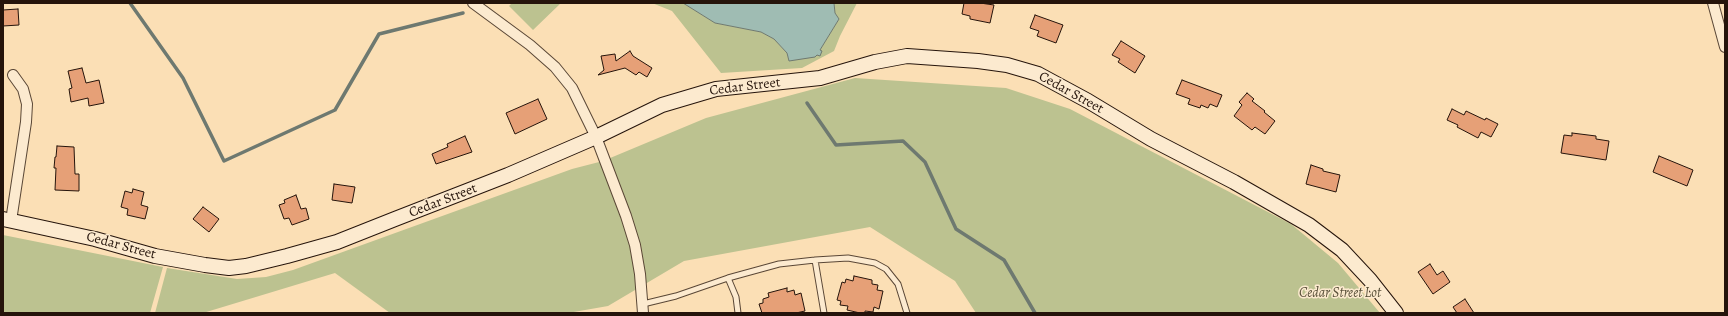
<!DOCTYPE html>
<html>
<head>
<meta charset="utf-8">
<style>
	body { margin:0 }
	#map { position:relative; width:1728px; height:316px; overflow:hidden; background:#fbdfb5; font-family:Alegreya,serif }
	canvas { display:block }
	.frame { position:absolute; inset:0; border:4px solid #25140b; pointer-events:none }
</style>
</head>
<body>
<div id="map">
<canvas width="1728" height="316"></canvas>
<div class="frame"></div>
</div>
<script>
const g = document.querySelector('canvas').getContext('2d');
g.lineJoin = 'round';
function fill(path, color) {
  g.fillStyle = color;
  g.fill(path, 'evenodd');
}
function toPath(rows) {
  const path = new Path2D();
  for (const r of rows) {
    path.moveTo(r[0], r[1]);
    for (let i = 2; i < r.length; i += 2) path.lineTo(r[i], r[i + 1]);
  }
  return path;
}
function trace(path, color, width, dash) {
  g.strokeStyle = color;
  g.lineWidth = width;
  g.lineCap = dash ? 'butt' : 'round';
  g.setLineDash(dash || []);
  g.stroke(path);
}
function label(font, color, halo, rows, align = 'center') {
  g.font = font + ' Alegreya,serif';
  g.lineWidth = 3;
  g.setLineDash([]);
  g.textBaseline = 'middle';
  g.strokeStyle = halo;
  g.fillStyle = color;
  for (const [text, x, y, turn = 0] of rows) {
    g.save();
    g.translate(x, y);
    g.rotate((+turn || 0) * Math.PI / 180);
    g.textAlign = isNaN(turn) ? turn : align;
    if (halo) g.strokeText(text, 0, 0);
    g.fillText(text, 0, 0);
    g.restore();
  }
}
fill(toPath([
	[512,3,561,3,533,30,509,6],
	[652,3,683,3,715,23,761,32,774,39,787,53,789,61,820,50,839,19,835,13,834,3,857,3,840,36,834,51,802,68,721,73,672,11],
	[855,78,1006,88,1070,109,1291,224,1338,263,1380,313,976,313,955,281,870,227,684,261,608,306,568,313,390,313,335,273,203,313,155,313,167,268,237,279,266,277,293,270,572,169,603,161,706,118],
	[3,235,163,267,150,313,3,313]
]), '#bcc290');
const water = toPath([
	[683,3,834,3,835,13,839,19,820,50,822,51,820,56,817,55,815,57,789,61,787,53,774,39,761,32,715,23,683,3]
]);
fill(water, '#9fbcb3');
trace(water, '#6e7970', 1);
trace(toPath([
	[130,3,183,78,224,161,335,110,379,34,463,13],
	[807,103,836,145,903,141,925,162,956,229,1004,260,1035,313]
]), '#6e7970', 3.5);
const building = toPath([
	[964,3,980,3,994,5,990,23,970,19,970,16,962,14,964,3],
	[18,9,19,25,3,26,3,10,18,9],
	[1035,15,1063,25,1056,43,1037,36,1039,31,1030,28,1035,15],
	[1121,41,1145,56,1135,73,1118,62,1120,59,1112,55,1121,41],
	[630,51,633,56,652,68,647,77,639,72,636,75,625,68,598,75,604,70,601,56,615,54,616,61,630,51],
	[82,68,86,83,99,80,104,103,89,106,88,98,71,102,69,89,72,88,68,71,82,68],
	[1182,80,1222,95,1217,107,1210,104,1208,108,1201,105,1200,108,1188,104,1190,99,1176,94,1182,80],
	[1247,93,1254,99,1252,101,1265,111,1264,112,1275,121,1265,134,1255,127,1252,130,1234,116,1242,105,1239,102,1247,93],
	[538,99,547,119,515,134,506,113,538,99],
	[1452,109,1464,115,1466,111,1485,120,1486,118,1498,124,1491,137,1481,132,1478,138,1457,127,1458,125,1447,120,1452,109],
	[1572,133,1596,136,1596,139,1609,141,1606,160,1561,153,1564,135,1572,136,1572,133],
	[465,136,472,152,436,164,432,154,448,147,447,144,465,136],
	[57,146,74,147,75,174,79,174,79,191,55,190,56,168,54,168,55,157,56,157,57,146],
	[1659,156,1693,170,1687,186,1653,172,1659,156],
	[1311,165,1323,169,1323,171,1340,175,1336,192,1306,184,1311,165],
	[334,184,355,187,352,203,332,200,334,184],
	[133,189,144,192,141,205,148,207,145,219,127,215,128,209,121,207,125,191,132,193,133,189],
	[296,195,301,209,306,208,309,219,292,225,289,218,284,219,279,205,285,203,284,200,296,195],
	[203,207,219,219,209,232,193,219,203,207],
	[1430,264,1437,275,1443,271,1450,282,1433,294,1418,272,1430,264],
	[854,276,872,280,872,284,878,285,877,290,883,291,879,309,874,307,873,312,865,311,865,313,860,313,847,310,848,306,840,305,841,301,837,300,842,282,845,283,846,279,853,281,854,276],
	[787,288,787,292,794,290,795,295,801,293,805,311,796,313,762,313,759,304,763,303,763,299,769,297,768,293,787,288],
	[1465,299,1474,313,1457,313,1453,307,1465,299]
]);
fill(building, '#e6a077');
trace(building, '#25140b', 1);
const lane = toPath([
	[643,304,676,296,728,278],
	[738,313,736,297,728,278,779,264,815,260],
	[824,313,815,260,848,258,875,263,886,269,898,284,907,313]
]);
const street = toPath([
	[473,3,530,45,555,67,572,88,596,137,626,216,635,245,640,274,643,313],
	[1713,3,1725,47],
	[11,221,26,122,27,104,23,89,13,75]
]);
const secondary = toPath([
	[3,219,95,239,155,256,205,265,229,268,246,266,287,256,337,242,395,219,508,175,596,137,662,105,716,89,820,78,875,62,907,56,978,61,1007,65,1038,74,1088,101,1151,139,1234,182,1309,225,1342,250,1370,280,1396,313]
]);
trace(lane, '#5a4736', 7);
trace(street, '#5a4736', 12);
trace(secondary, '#25140b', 16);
trace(lane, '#fceacf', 5);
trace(street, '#fceacf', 10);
trace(secondary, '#fceacf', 14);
label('14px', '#25140b', '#fceacf', [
	["Cedar Street",745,87,-7],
	["Cedar Street",1071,93,29],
	["Cedar Street",443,201,-21],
	["Cedar Street",121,246,15]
]);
label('italic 14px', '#5a513a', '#fceacf', [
	["Cedar Street Lot",1340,294]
]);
</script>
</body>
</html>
